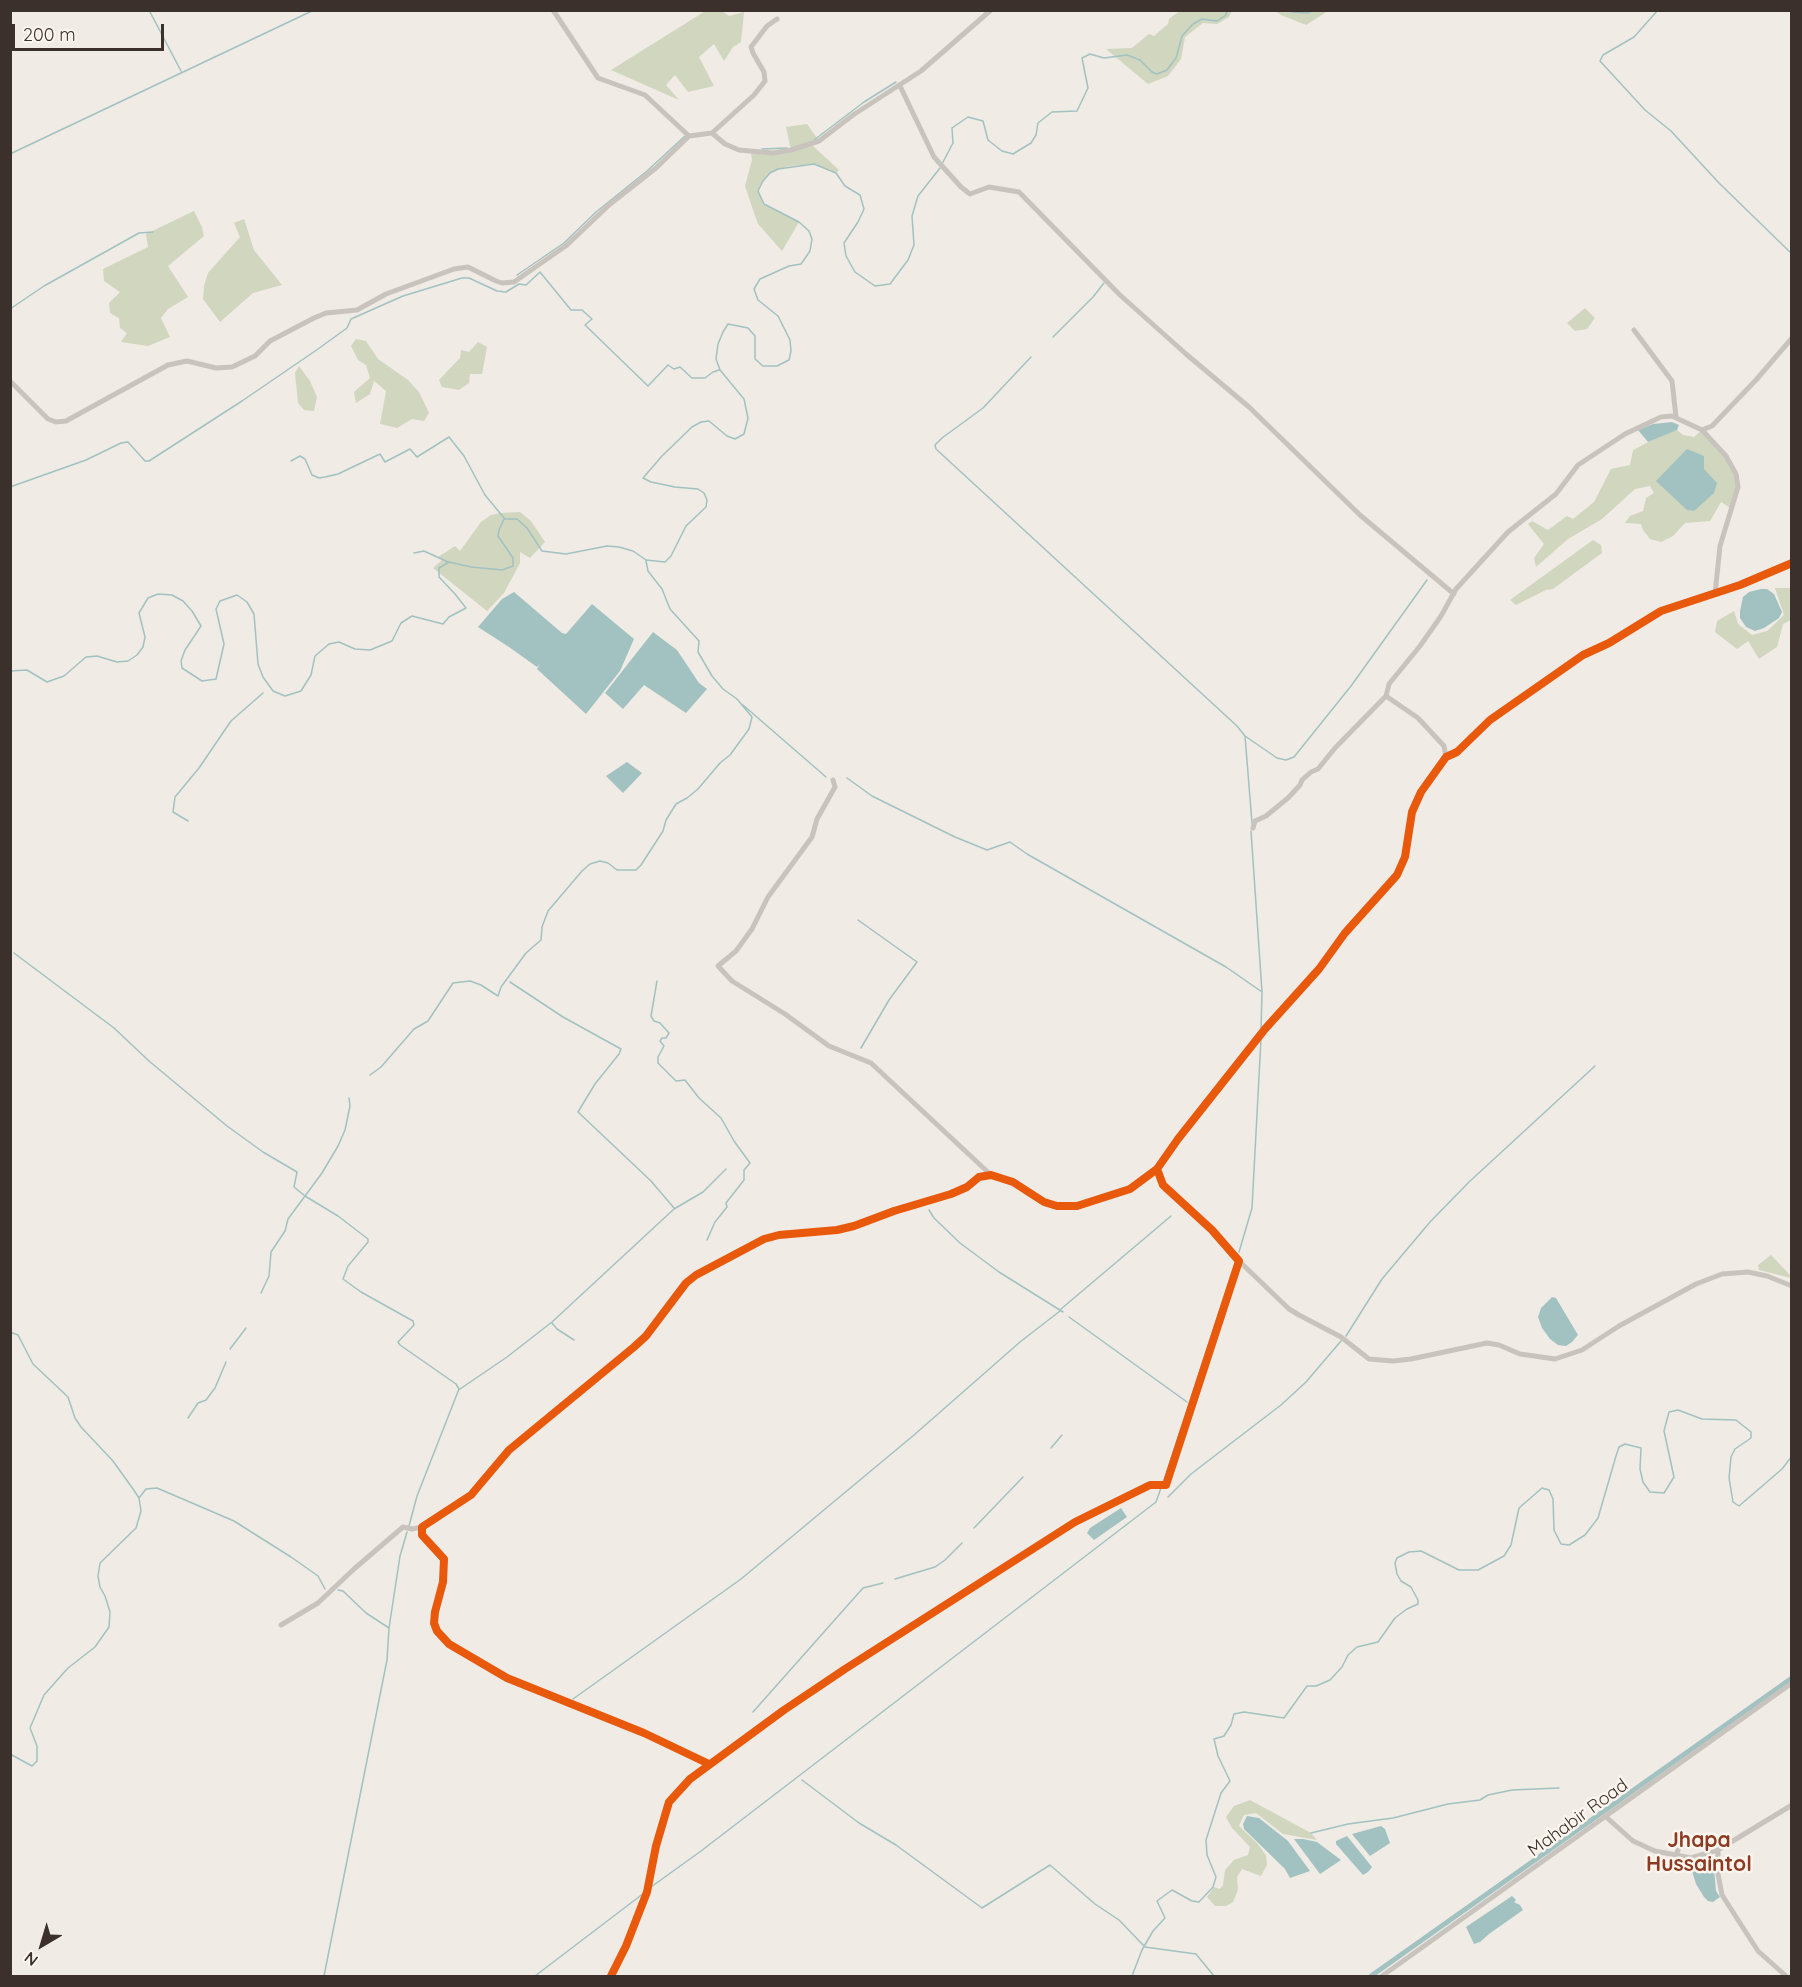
<!DOCTYPE html>
<html>
<head>
<meta charset="utf-8">
<style>
	body { margin:0 }
	#map { position:relative; width:1802px; height:1987px; overflow:hidden; background:#f0ebe5; font-family:Quicksand,sans-serif }
	canvas { display:block }
	.frame { position:absolute; inset:0; border:12px solid #3b302b; pointer-events:none }
	.north { position:absolute; left:12px; top:1915px; width:60px; height:60px; -webkit-text-stroke:4px #fbf5ee; paint-order:stroke; rotate:218deg; font-size:16px; font-weight:700; line-height:24px; text-align:center; color:#3b302b }
	.north::after { content:''; display:block; margin:auto; width:21px; height:27px; background:#3b302b; clip-path:polygon(50% 0,100% 100%,50% 72%,0 100%) }
	.scale { position:absolute; left:12px; top:24px; width:152px; height:27px; box-sizing:border-box; border:3px solid #3b302b; border-top:0; padding-left:8px; font-size:18px; line-height:21px; white-space:nowrap; color:#3b302b; -webkit-text-stroke:4px #fbf5ee; paint-order:stroke }
</style>
</head>
<body>
<div id="map">
<canvas width="1802" height="1987"></canvas>
<div class="frame"></div>
<div class="north">N</div>
<div class="scale">200 m</div>
</div>
<script>
const g = document.querySelector('canvas').getContext('2d');
g.lineJoin = 'round';
function fill(path, color) {
  g.fillStyle = color;
  g.fill(path, 'evenodd');
}
function toPath(rows) {
  const path = new Path2D();
  for (const r of rows) {
    path.moveTo(r[0], r[1]);
    for (let i = 2; i < r.length; i += 2) path.lineTo(r[i], r[i + 1]);
  }
  return path;
}
function trace(path, color, width, dash) {
  g.strokeStyle = color;
  g.lineWidth = width;
  g.lineCap = dash ? 'butt' : 'round';
  g.setLineDash(dash || []);
  g.stroke(path);
}
function label(font, color, halo, rows, align = 'center') {
  g.font = font + ' Quicksand,sans-serif';
  g.lineWidth = 5;
  g.setLineDash([]);
  g.textBaseline = 'middle';
  g.strokeStyle = halo;
  g.fillStyle = color;
  for (const [text, x, y, turn = 0] of rows) {
    g.save();
    g.translate(x, y);
    g.rotate((+turn || 0) * Math.PI / 180);
    g.textAlign = isNaN(turn) ? turn : align;
    if (halo) g.strokeText(text, 0, 0);
    g.fillText(text, 0, 0);
    g.restore();
  }
}
fill(toPath([
	[707,10,722,11,729,16,744,12,741,42,733,47,724,61,714,44,699,57,714,86,688,92,675,75,666,85,679,100,611,70],
	[1181,10,1232,11,1229,17,1217,24,1203,23,1185,37,1181,59,1168,76,1148,84,1106,49,1132,48,1149,34,1154,36,1168,24,1169,19],
	[1275,11,1328,11,1306,25,1281,15],
	[807,124,819,141,812,145,839,170,836,173,814,164,789,166,770,173,763,181,758,191,764,204,799,222,782,251,758,224,751,204,745,186,752,160,751,153,791,150,786,127],
	[194,211,202,227,204,236,168,266,188,297,168,309,161,318,170,337,148,346,121,342,127,333,120,328,119,318,110,313,109,303,120,292,104,281,103,269,148,247,146,234],
	[244,219,254,250,282,285,253,293,220,322,203,299,204,286,208,273,240,237,234,223],
	[1585,308,1595,318,1587,329,1575,331,1567,323],
	[356,339,366,341,378,359,408,380,419,392,429,413,424,421,412,419,397,428,380,424,386,391,374,381,370,394,356,403,354,392,370,378,366,365,358,360,351,346],
	[478,342,487,347,482,374,470,374,469,383,459,390,442,387,439,380,460,358,461,350,469,352],
	[299,366,310,381,317,397,314,411,304,410,298,403,295,373],
	[1677,430,1683,435,1694,437,1702,430,1717,445,1736,474,1738,487,1732,509,1721,502,1710,521,1685,523,1673,536,1661,542,1650,539,1643,530,1641,524,1625,523,1630,516,1643,511,1646,498,1654,493,1650,486,1635,489,1602,519,1568,539,1536,567,1534,558,1544,544,1528,524,1532,521,1548,530,1567,516,1573,519,1594,502,1611,469,1630,465,1633,450,1666,433],
	[520,512,531,521,545,542,530,558,520,552,520,563,504,593,487,611,433,568,442,560,438,557,455,546,460,551,481,522,491,515,500,513],
	[1593,540,1601,545,1602,553,1553,589,1546,590,1516,605,1510,600],
	[1775,588,1792,588,1791,620,1783,624,1777,647,1759,659,1748,641,1737,649,1715,632,1717,621,1734,611,1738,624,1752,635,1767,631,1784,615],
	[1771,1255,1791,1276,1791,1278,1759,1270,1758,1265],
	[1250,1800,1311,1833,1317,1840,1283,1834,1256,1813,1244,1815,1239,1826,1257,1843,1266,1855,1267,1865,1261,1876,1242,1869,1237,1877,1238,1890,1233,1902,1226,1906,1215,1906,1207,1897,1214,1887,1220,1889,1223,1885,1225,1870,1234,1860,1248,1855,1250,1847,1232,1828,1226,1817,1234,1806]
]), '#d1d6bf');
fill(toPath([
	[1672,422,1679,425,1677,430,1648,442,1638,430,1653,424],
	[1687,449,1704,456,1704,469,1717,483,1714,493,1694,511,1687,510,1656,481],
	[1761,589,1767,589,1774,594,1782,612,1779,618,1764,628,1755,631,1746,627,1740,618,1740,611,1743,597,1749,592],
	[514,592,562,633,566,634,592,604,634,639,620,671,586,714,537,669,540,664,537,667,509,647,478,627,502,599],
	[653,632,677,650,699,683,707,689,686,713,644,685,623,709,605,693],
	[627,762,642,773,623,793,606,776],
	[1552,1297,1556,1298,1578,1335,1572,1342,1566,1346,1558,1345,1550,1339,1542,1328,1538,1317,1541,1308],
	[1121,1508,1127,1517,1094,1540,1087,1533,1090,1528],
	[1247,1816,1259,1818,1288,1841,1310,1871,1290,1878,1285,1869,1244,1829,1243,1824],
	[1381,1826,1385,1829,1390,1843,1370,1856,1352,1834],
	[1347,1836,1372,1867,1368,1872,1363,1875,1336,1844,1336,1841],
	[1294,1839,1303,1839,1317,1842,1341,1860,1320,1874],
	[1713,1856,1716,1891,1720,1897,1713,1902,1708,1901,1704,1897,1696,1884,1692,1871,1695,1862],
	[1512,1896,1516,1900,1514,1902,1520,1905,1523,1910,1489,1934,1480,1942,1474,1944,1466,1927]
]), '#a1c2c1');
trace(toPath([
	[149,10,181,71],
	[1289,10,1292,12,1307,13,1315,10],
	[1658,10,1634,37,1603,55,1600,61,1645,110,1671,131,1719,183,1792,254],
	[814,140,864,102,896,82],
	[762,149,787,148],
	[10,154,314,10],
	[942,164,953,143,952,128,968,117,983,121,988,140,1002,151,1013,154,1031,143,1036,135,1038,123,1052,112,1077,111,1088,88,1082,58,1090,54,1104,58,1127,55,1140,60,1152,72,1157,74,1167,70,1176,58,1182,36,1193,24,1202,19,1217,21,1226,15,1227,10],
	[517,275,564,243,596,212,647,171,685,136],
	[10,309,44,286,139,233,153,232],
	[1053,337,1093,297,1104,283],
	[1031,357,983,408,942,438,935,445,936,449,1237,726,1245,736,1252,823],
	[291,461,300,456,305,459,312,475,319,478,325,477,338,474,380,454,385,462,410,449,417,457,449,437,464,456,485,495,504,518],
	[10,487,86,460,121,443,128,442,145,461,149,461,242,401,318,349,347,328,351,319,403,296,462,278,469,278,497,291,506,292,519,284,526,285,540,272,571,310,582,310,592,319,585,325,648,386,668,365,674,369,680,367,692,378,705,378,713,372,719,370],
	[414,553,424,551,448,562],
	[646,561,648,571,662,589,670,609,699,641,698,652,712,676,723,689,737,699],
	[10,671,27,670,47,682,64,676,86,657,97,656,117,662,128,661,137,655,143,647,145,637,139,613,148,598,158,594,172,595,183,601,192,611,201,626,185,650,181,661,182,668,202,681,216,679,224,644,216,609,220,601,237,595,247,602,254,614,258,664,263,677,273,691,285,696,301,691,311,675,315,656,329,644,339,642,355,649,370,650,392,641,401,623,412,616,443,624,449,617,466,608,455,594,439,577,439,568,449,562,471,567,502,570,513,566,513,558,498,536,499,530,504,519,517,519,527,528,542,551,566,554,607,546,619,547,633,551,646,560,665,562,671,556,686,526,706,507,707,500,704,493,698,489,675,487,651,482,643,478,662,456,692,427,701,422,709,421,727,436,735,439,744,434,748,418,744,399,720,370,716,359,718,344,723,332,728,324,748,328,755,336,755,359,763,366,777,366,789,360,791,351,790,340,778,316,758,300,754,289,760,279,789,266,801,264,810,251,812,239,809,231,799,222,764,204,758,191,763,181,770,173,778,169,814,164,836,173,845,186,860,195,864,209,858,222,844,243,846,256,855,272,875,286,890,284,908,260,914,245,912,216,918,196,940,168],
	[743,705,826,777],
	[1245,736,1277,758,1286,760,1294,757,1351,686,1427,580],
	[847,778,872,796,955,837,987,850,1010,842,1027,854,1226,967,1262,992],
	[188,821,173,812,175,797,199,768,231,721,263,693],
	[1251,831,1262,992,1261,1029],
	[858,920,917,962,889,1000,861,1048],
	[14,953,114,1028,149,1061,227,1126,263,1152,297,1172,294,1187,305,1196,338,1216,368,1239,368,1242,348,1266,343,1279,361,1292,413,1321,414,1325,398,1342,400,1345,456,1384,459,1389,417,1496,409,1526],
	[657,981,651,1016,654,1021,660,1023,669,1033,666,1038,662,1038,660,1041,664,1046,658,1057,658,1063,676,1081,685,1080,699,1098,721,1118,734,1141,750,1163,744,1170,744,1180,726,1203,727,1207,715,1222,707,1240],
	[510,982,563,1017,621,1049,619,1054,595,1084,578,1112,651,1181,674,1208],
	[370,1075,381,1067,414,1029,428,1021,453,983,470,981,481,985,498,996,501,987,526,953,541,940,542,927,548,911,582,871,590,864,600,861,608,863,617,870,636,870,641,865,663,831,666,820,676,804,687,798,698,789,720,763,730,755,749,729,752,717,737,699],
	[929,1210,934,1218,960,1243,999,1272,1063,1312],
	[1239,1252,1252,1208,1261,1039],
	[261,1293,269,1276,271,1252,285,1231,288,1219,322,1173,338,1146,345,1130,350,1106,349,1098],
	[1061,1309,1171,1216],
	[1069,1317,1187,1402],
	[552,1323,557,1329,574,1340],
	[10,1332,18,1335,33,1364,68,1397,75,1418,81,1427,113,1461,133,1489,139,1498,141,1511,136,1528,100,1563,98,1576,100,1587,105,1596,110,1612,109,1627,95,1647,68,1668,44,1695,30,1728,37,1746,37,1761,32,1766,10,1754],
	[1346,1336,1382,1279,1430,1222,1469,1182,1595,1066],
	[230,1349,246,1328],
	[460,1389,507,1357,552,1322,674,1209,703,1192,726,1169],
	[188,1418,198,1403,206,1400,215,1388,226,1362],
	[1051,1448,1062,1435],
	[1164,1480,1236,1261],
	[1168,1497,1191,1474,1281,1405,1306,1382,1341,1341],
	[139,1498,146,1489,157,1488,234,1521,291,1557,318,1576,325,1589],
	[974,1528,1023,1477],
	[895,1579,935,1567,945,1560,962,1543],
	[338,1590,343,1591,366,1613,389,1628],
	[573,1699,741,1579,914,1435,1020,1342,1060,1311],
	[753,1712,863,1588,883,1583],
	[802,1780,859,1823,896,1845,982,1908,1050,1865,1095,1904,1119,1920,1145,1947,1196,1954,1214,1976],
	[1311,1833,1348,1824,1393,1818,1448,1804,1480,1800,1488,1795,1512,1790,1559,1788],
	[651,1887,701,1851,1156,1502,1161,1488],
	[324,1976,387,1660,389,1628,400,1556,407,1532],
	[535,1976,644,1893],
	[1132,1976,1142,1950,1153,1931,1165,1918,1157,1901,1172,1890,1192,1901,1199,1902,1213,1887,1216,1877,1207,1855,1206,1840,1221,1793,1230,1781,1218,1756,1214,1739,1224,1736,1231,1725,1234,1714,1244,1712,1284,1718,1307,1686,1316,1686,1330,1680,1342,1667,1348,1655,1357,1647,1378,1642,1395,1618,1407,1609,1418,1604,1418,1600,1411,1587,1401,1581,1397,1574,1395,1563,1397,1558,1409,1552,1421,1551,1459,1570,1478,1570,1504,1556,1511,1545,1519,1508,1542,1488,1549,1490,1553,1499,1554,1530,1561,1544,1569,1545,1585,1535,1598,1518,1616,1456,1619,1447,1625,1444,1641,1448,1640,1469,1643,1482,1650,1492,1664,1493,1674,1477,1664,1431,1669,1412,1678,1410,1702,1419,1736,1420,1751,1432,1751,1438,1735,1449,1731,1457,1729,1478,1733,1502,1739,1506,1782,1469,1792,1456]
]), '#a1c2c1', 1.5);
trace(toPath([
	[1371,1976,1792,1678]
]), '#a1c2c1', 5);
trace(toPath([
	[553,10,598,78,645,95,689,136,712,133,725,144,739,150,773,153,791,150,819,141,853,115,921,71,991,10],
	[900,86,934,157,961,187,970,194,989,187,1019,192,1120,295,1186,354,1249,407,1360,515,1454,594],
	[712,133,754,95,765,81,764,72,753,53,751,47,767,26,777,19],
	[1634,330,1672,381,1676,417],
	[10,381,48,419,56,422,66,421,168,365,187,361,216,368,232,367,255,356,270,341,314,318,326,313,357,310,386,294,454,269,468,267,496,281,502,283,514,282,567,245,609,205,656,168,689,136],
	[1702,430,1726,456,1736,474,1738,487,1720,546,1715,594],
	[1446,757,1444,746,1418,718,1386,696,1389,684,1420,646,1441,616,1456,589,1508,532,1556,494,1578,465,1625,434,1661,417,1672,416,1702,430,1712,426,1756,380,1792,338],
	[833,780,835,787,817,819,812,837,768,897,752,929,736,951,718,966,732,981,785,1014,829,1046,871,1063,991,1175],
	[1253,828,1255,821,1266,816,1288,798,1300,785,1302,780,1311,772,1318,769,1335,748,1386,696],
	[1239,1261,1289,1309,1299,1315,1341,1337,1369,1359,1393,1361,1411,1359,1487,1343,1499,1345,1520,1354,1555,1359,1582,1350,1619,1326,1696,1284,1722,1274,1748,1272,1767,1276,1792,1286],
	[281,1625,318,1603,354,1569,403,1527,412,1529,422,1527],
	[709,1764,644,1733,507,1678,449,1644,437,1631,434,1623,435,1612,443,1582,444,1559,422,1535,422,1527,471,1495,509,1450,634,1347,646,1336,686,1283,696,1275,764,1239,779,1235,837,1230,854,1226,894,1211,951,1194,967,1187,979,1177,991,1175,1013,1182,1044,1202,1057,1206,1077,1206,1130,1189,1157,1169],
	[1605,1816,1633,1841,1655,1851,1691,1858,1718,1850,1792,1805],
	[1718,1850,1718,1874,1722,1895,1758,1951,1786,1976],
	[1676,1855,1681,1843],
	[611,1976,626,1946,647,1892,656,1846,669,1802,690,1779,784,1710,845,1669,1075,1522,1150,1485,1166,1485,1239,1261,1212,1230,1163,1185,1157,1169,1178,1139,1265,1029,1319,969,1345,933,1397,875,1405,857,1412,812,1421,792,1446,757,1457,752,1490,720,1583,655,1609,643,1661,611,1740,585,1792,563],
	[1382,1976,1792,1683]
]), '#c9c3be', 5);
trace(toPath([
	[709,1764,644,1733,507,1678,449,1644,437,1631,434,1623,435,1612,443,1582,444,1559,422,1535,422,1527,471,1495,509,1450,634,1347,646,1336,686,1283,696,1275,764,1239,779,1235,837,1230,854,1226,894,1211,951,1194,967,1187,979,1177,991,1175,1013,1182,1044,1202,1057,1206,1077,1206,1130,1189,1157,1169],
	[611,1976,626,1946,647,1892,656,1846,669,1802,690,1779,784,1710,845,1669,1075,1522,1150,1485,1166,1485,1239,1261,1212,1230,1163,1185,1157,1169,1178,1139,1265,1029,1319,969,1345,933,1397,875,1405,857,1412,812,1421,792,1446,757,1457,752,1490,720,1583,655,1609,643,1661,611,1740,585,1792,563]
]), '#e8590c', 8);
label('18px', '#3b302b', '#fbf5ee', [
	["Mahabir Road",1578,1818,-36]
]);
label('bold 21px', '#8c3b22', '#fbf5ee', [
	["Jhapa",1699,1841],
	["Hussaintol",1699,1865]
]);
</script>
</body>
</html>
